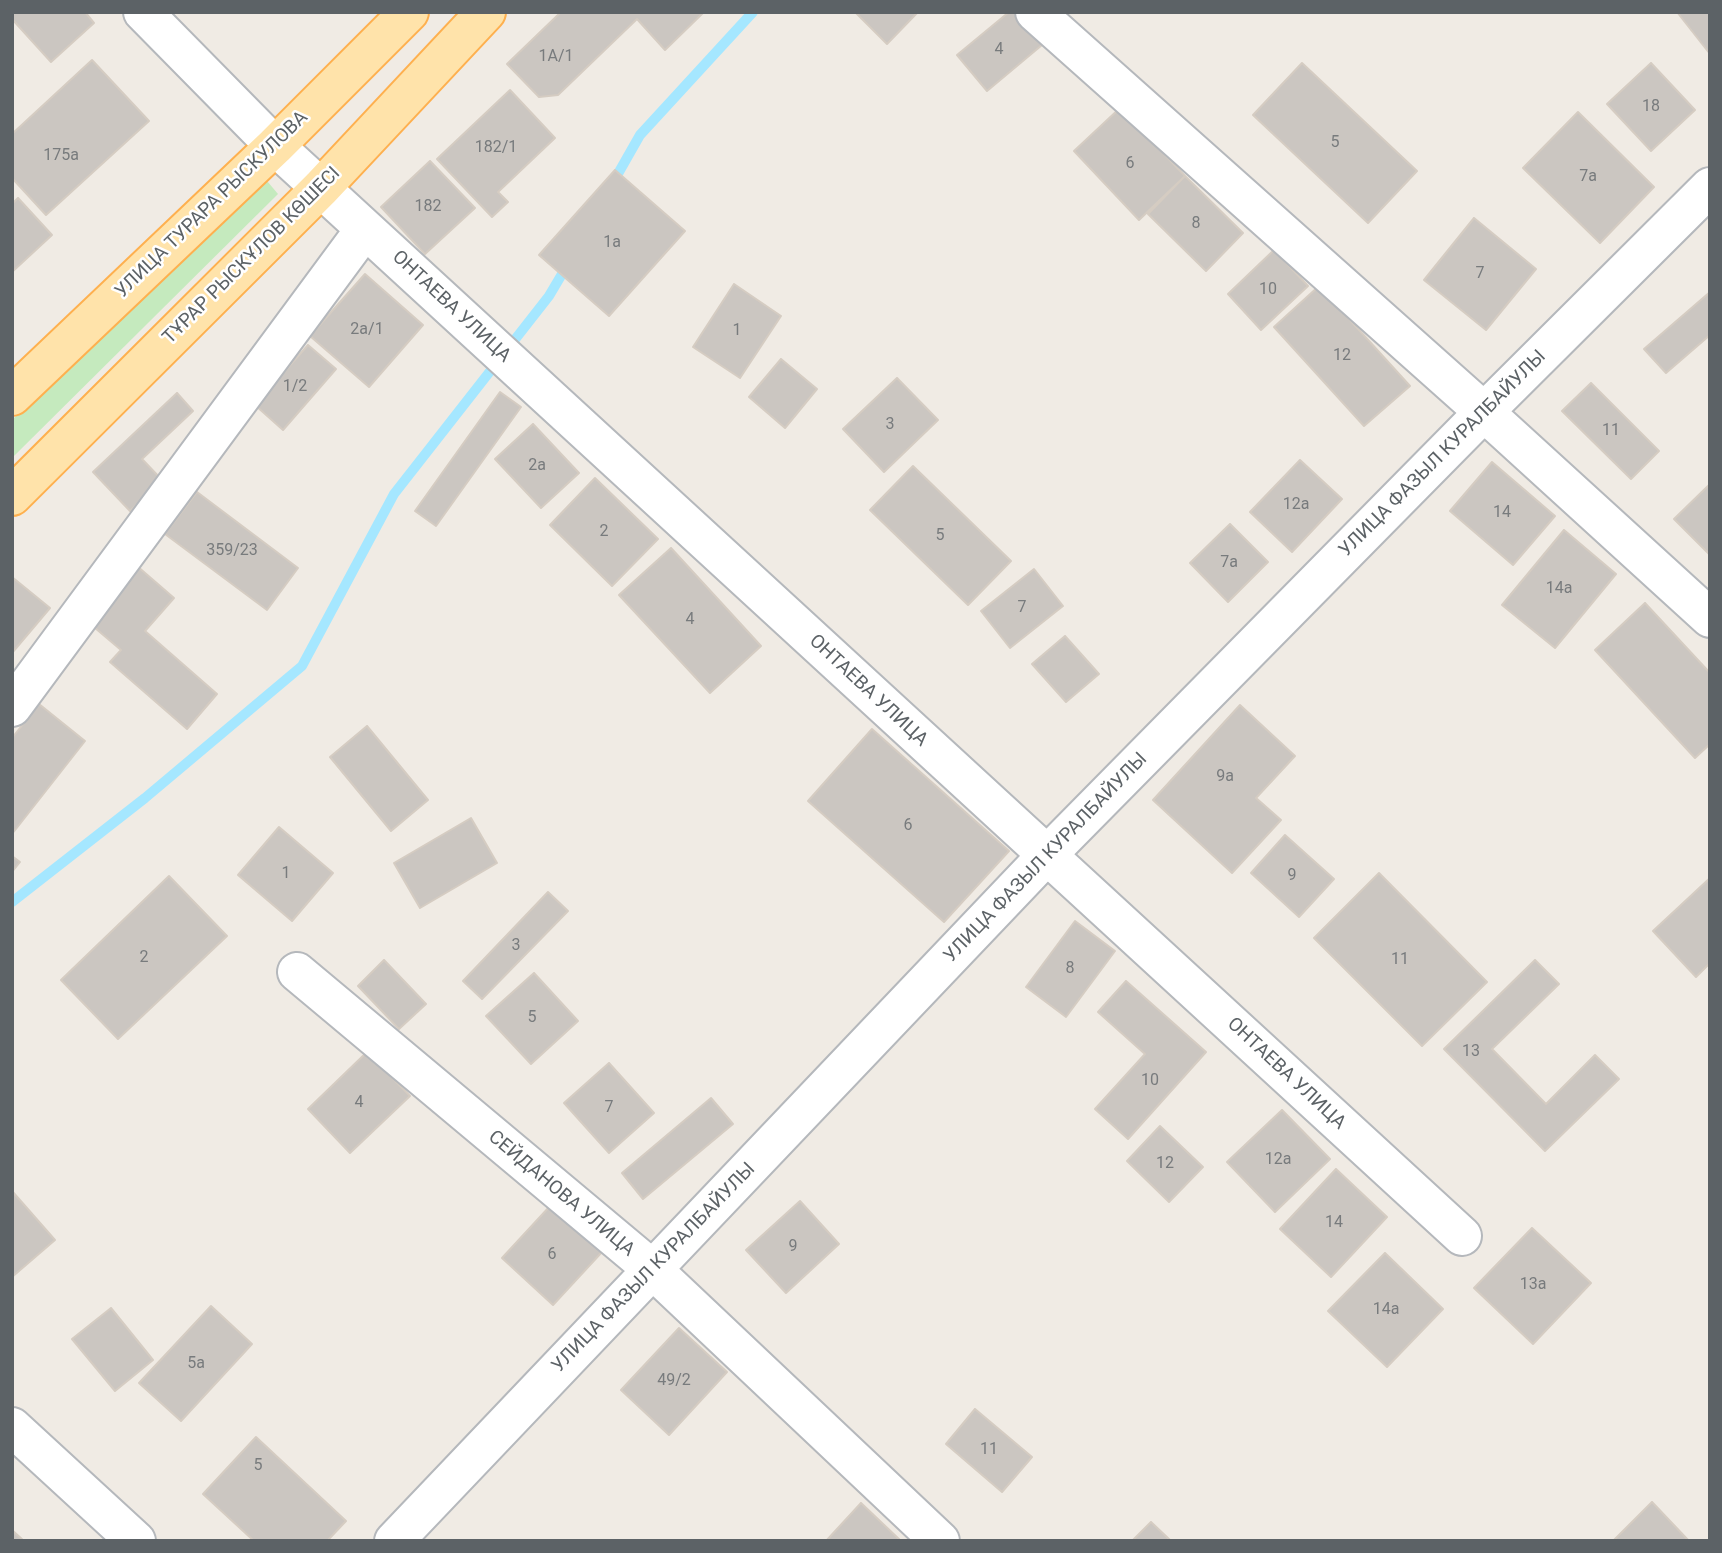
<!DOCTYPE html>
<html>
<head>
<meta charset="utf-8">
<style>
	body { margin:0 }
	#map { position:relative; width:1722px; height:1553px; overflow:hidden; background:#f0ebe4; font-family:Roboto,sans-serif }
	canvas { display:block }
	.frame { position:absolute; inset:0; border:14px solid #5c6266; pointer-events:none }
</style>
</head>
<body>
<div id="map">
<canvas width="1722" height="1553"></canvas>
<div class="frame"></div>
</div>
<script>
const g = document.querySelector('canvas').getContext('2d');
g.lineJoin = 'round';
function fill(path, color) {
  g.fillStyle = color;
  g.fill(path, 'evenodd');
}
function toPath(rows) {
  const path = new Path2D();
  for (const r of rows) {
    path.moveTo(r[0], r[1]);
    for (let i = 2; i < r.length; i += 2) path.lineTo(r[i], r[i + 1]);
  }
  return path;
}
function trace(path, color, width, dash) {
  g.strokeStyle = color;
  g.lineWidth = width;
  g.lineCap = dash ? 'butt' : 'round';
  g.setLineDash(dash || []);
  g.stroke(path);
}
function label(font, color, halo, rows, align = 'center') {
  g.font = font + ' Roboto,sans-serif';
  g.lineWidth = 5;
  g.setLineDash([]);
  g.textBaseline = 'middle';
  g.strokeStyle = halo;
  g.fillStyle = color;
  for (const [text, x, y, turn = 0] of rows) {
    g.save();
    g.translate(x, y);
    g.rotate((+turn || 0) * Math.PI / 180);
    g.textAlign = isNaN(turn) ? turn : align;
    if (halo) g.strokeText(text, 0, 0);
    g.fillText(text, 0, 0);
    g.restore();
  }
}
fill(toPath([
	[262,175,278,194,12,458,12,420]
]), '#c5eabe');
trace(toPath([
	[611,186,640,135,753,12],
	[12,902,145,798,302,666,394,494,549,296,568,264]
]), '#a5e7ff', 10);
const building = toPath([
	[12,12,85,12,94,23,51,62,12,19,12,12],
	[561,12,704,12,665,50,637,19,558,95,539,97,507,64,561,12],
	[855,12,918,12,887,44,855,12],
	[1009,12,1014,12,1042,45,987,91,957,55,1009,12],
	[1677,12,1710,12,1710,54,1677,12],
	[92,60,149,121,46,215,12,178,12,134,92,60],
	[1302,63,1417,171,1368,223,1253,115,1302,63],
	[1651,63,1695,110,1651,151,1607,104,1651,63],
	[510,90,555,138,498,192,508,202,492,217,437,159,510,90],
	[1120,108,1185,176,1139,220,1074,151,1120,108],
	[1578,112,1654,187,1600,243,1523,168,1578,112],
	[430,161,475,208,425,254,381,207,430,161],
	[615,170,685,231,609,316,539,255,615,170],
	[1185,176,1243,233,1206,271,1148,214,1185,176],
	[18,198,52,235,12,272,12,204,18,198],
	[1474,218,1536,269,1486,330,1424,280,1474,218],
	[1274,250,1308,286,1261,330,1228,294,1274,250],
	[365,274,423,325,369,387,310,336,365,274],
	[734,284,781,316,740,378,693,347,734,284],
	[1319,286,1410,386,1364,426,1274,327,1319,286],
	[1710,292,1710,335,1666,373,1644,349,1710,292],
	[308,345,336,369,283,430,255,405,308,345],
	[781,359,817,389,785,428,749,397,781,359],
	[897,378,938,420,884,472,843,429,897,378],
	[1591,383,1659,451,1631,479,1562,411,1591,383],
	[500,392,521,407,436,526,415,511,500,392],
	[177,393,193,411,142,459,162,480,130,511,93,472,177,393],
	[533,424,579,473,541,508,495,459,533,424],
	[1300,460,1342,499,1292,552,1250,512,1300,460],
	[1492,462,1555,516,1513,565,1450,511,1492,462],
	[913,466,1011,561,968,605,870,510,913,466],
	[595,478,658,539,612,586,550,525,595,478],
	[1710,484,1710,555,1674,519,1710,484],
	[197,492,298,568,267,610,165,534,197,492],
	[1230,524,1268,562,1228,602,1190,563,1230,524],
	[1564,530,1616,574,1555,648,1502,605,1564,530],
	[671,548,761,646,710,693,619,595,671,548],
	[137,566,174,598,145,631,217,694,187,729,110,662,121,650,88,622,137,566],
	[1034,569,1063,606,1010,648,981,611,1034,569],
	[12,577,50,608,12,653,12,577],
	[1645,603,1710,673,1710,744,1695,758,1595,650,1645,603],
	[1065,636,1099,674,1066,702,1032,664,1065,636],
	[39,704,85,741,12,834,12,738,39,704],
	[1240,705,1295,756,1256,798,1281,820,1232,873,1153,800,1240,705],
	[367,726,428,800,391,831,330,757,367,726],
	[872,729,1009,851,944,922,808,801,872,729],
	[471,818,497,863,420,908,394,863,471,818],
	[279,827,333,873,292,921,238,875,279,827],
	[1285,835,1334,879,1299,917,1251,873,1285,835],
	[12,856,20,862,12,872,12,856],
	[1379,873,1487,982,1422,1046,1314,938,1379,873],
	[169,876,227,936,118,1039,61,980,169,876],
	[1710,878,1710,963,1696,977,1653,931,1710,878],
	[548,892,568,911,482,999,463,981,548,892],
	[1075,921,1115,951,1066,1017,1026,987,1075,921],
	[384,960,426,1004,399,1029,358,986,384,960],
	[1535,960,1559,984,1492,1049,1546,1104,1595,1055,1619,1079,1545,1151,1444,1049,1535,960],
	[534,973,578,1021,531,1064,486,1016,534,973],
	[1126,981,1206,1052,1128,1139,1095,1109,1145,1054,1098,1012,1126,981],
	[367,1052,410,1096,350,1153,308,1109,367,1052],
	[609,1063,654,1113,609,1153,564,1103,609,1063],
	[711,1098,733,1124,643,1199,622,1173,711,1098],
	[1282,1110,1330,1159,1275,1212,1227,1162,1282,1110],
	[1160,1126,1203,1167,1169,1202,1127,1161,1160,1126],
	[1336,1169,1387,1217,1331,1277,1280,1229,1336,1169],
	[12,1191,55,1240,12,1277,12,1191],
	[800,1201,839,1244,786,1293,746,1250,800,1201],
	[551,1205,602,1252,553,1305,502,1258,551,1205],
	[1532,1228,1591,1283,1533,1344,1474,1288,1532,1228],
	[1385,1253,1443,1309,1387,1367,1328,1311,1385,1253],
	[211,1306,252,1344,181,1421,139,1383,211,1306],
	[111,1308,153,1360,115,1391,72,1339,111,1308],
	[679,1328,727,1372,669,1435,621,1390,679,1328],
	[975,1409,1032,1457,1002,1492,946,1444,975,1409],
	[256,1437,346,1521,327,1541,254,1541,203,1494,256,1437],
	[1652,1502,1689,1541,1613,1541,1652,1502],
	[861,1503,901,1541,826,1541,861,1503],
	[1151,1522,1170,1540,1132,1541,1151,1522],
	[12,1530,24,1541,12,1541,12,1530]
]);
fill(building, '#cbc6c1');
trace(building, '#d5ccc2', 2);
const minor = toPath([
	[143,12,275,146,1462,1236],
	[1035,12,1484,412,1710,618],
	[12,707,365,229],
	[297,972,652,1269,940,1541],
	[12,1427,136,1541],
	[394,1541,1047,855,1484,412,1710,187]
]);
const major = toPath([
	[12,396,275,146,409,12],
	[12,496,321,188,486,12]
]);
trace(minor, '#b5b8bc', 42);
trace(major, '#feb04f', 42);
trace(minor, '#fff', 38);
trace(major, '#ffe3aa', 38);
label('16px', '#787b7d', null, [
	["4",999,50],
	["1А/1",556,57],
	["18",1651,107],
	["5",1335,143],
	["182/1",496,148],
	["175а",61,156],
	["6",1130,164],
	["7а",1588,177],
	["182",428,207],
	["8",1196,224],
	["1а",612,243],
	["7",1480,274],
	["10",1268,290],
	["2a/1",367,330],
	["1",737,331],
	["12",1342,356],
	["1/2",295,387],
	["3",890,425],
	["11",1611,431],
	["2а",537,466],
	["12а",1296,505],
	["14",1502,513],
	["2",604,532],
	["5",940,536],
	["359/23",232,551],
	["7а",1229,563],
	["14а",1559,589],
	["7",1022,608],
	["4",690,620],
	["9а",1225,777],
	["6",908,826],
	["1",286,874],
	["9",1292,876],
	["3",516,946],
	["2",144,958],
	["11",1400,960],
	["8",1070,969],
	["5",532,1018],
	["13",1471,1052],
	["10",1150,1081],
	["4",359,1103],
	["7",609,1108],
	["12а",1278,1160],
	["12",1165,1164],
	["14",1334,1223],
	["9",793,1247],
	["6",552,1255],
	["13а",1533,1285],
	["14а",1386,1310],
	["5а",196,1364],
	["49/2",674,1381],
	["11",989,1450],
	["5",258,1466]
]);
label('19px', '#5c6266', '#fff', [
	["УЛИЦА ТУРАРА РЫСКУЛОВА",212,205,-44],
	["ТҰРАР РЫСКҰЛОВ КӨШЕСІ",252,256,-45],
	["ОНТАЕВА УЛИЦА",451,307,43],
	["УЛИЦА ФАЗЫЛ КУРАЛБАЙУЛЫ",1443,454,-45],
	["ОНТАЕВА УЛИЦА",868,691,43],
	["УЛИЦА ФАЗЫЛ КУРАЛБАЙУЛЫ",1046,858,-46],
	["ОНТАЕВА УЛИЦА",1286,1074,43],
	["СЕЙДАНОВА УЛИЦА",561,1194,40],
	["УЛИЦА ФАЗЫЛ КУРАЛБАЙУЛЫ",654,1268,-46]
]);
</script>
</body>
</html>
